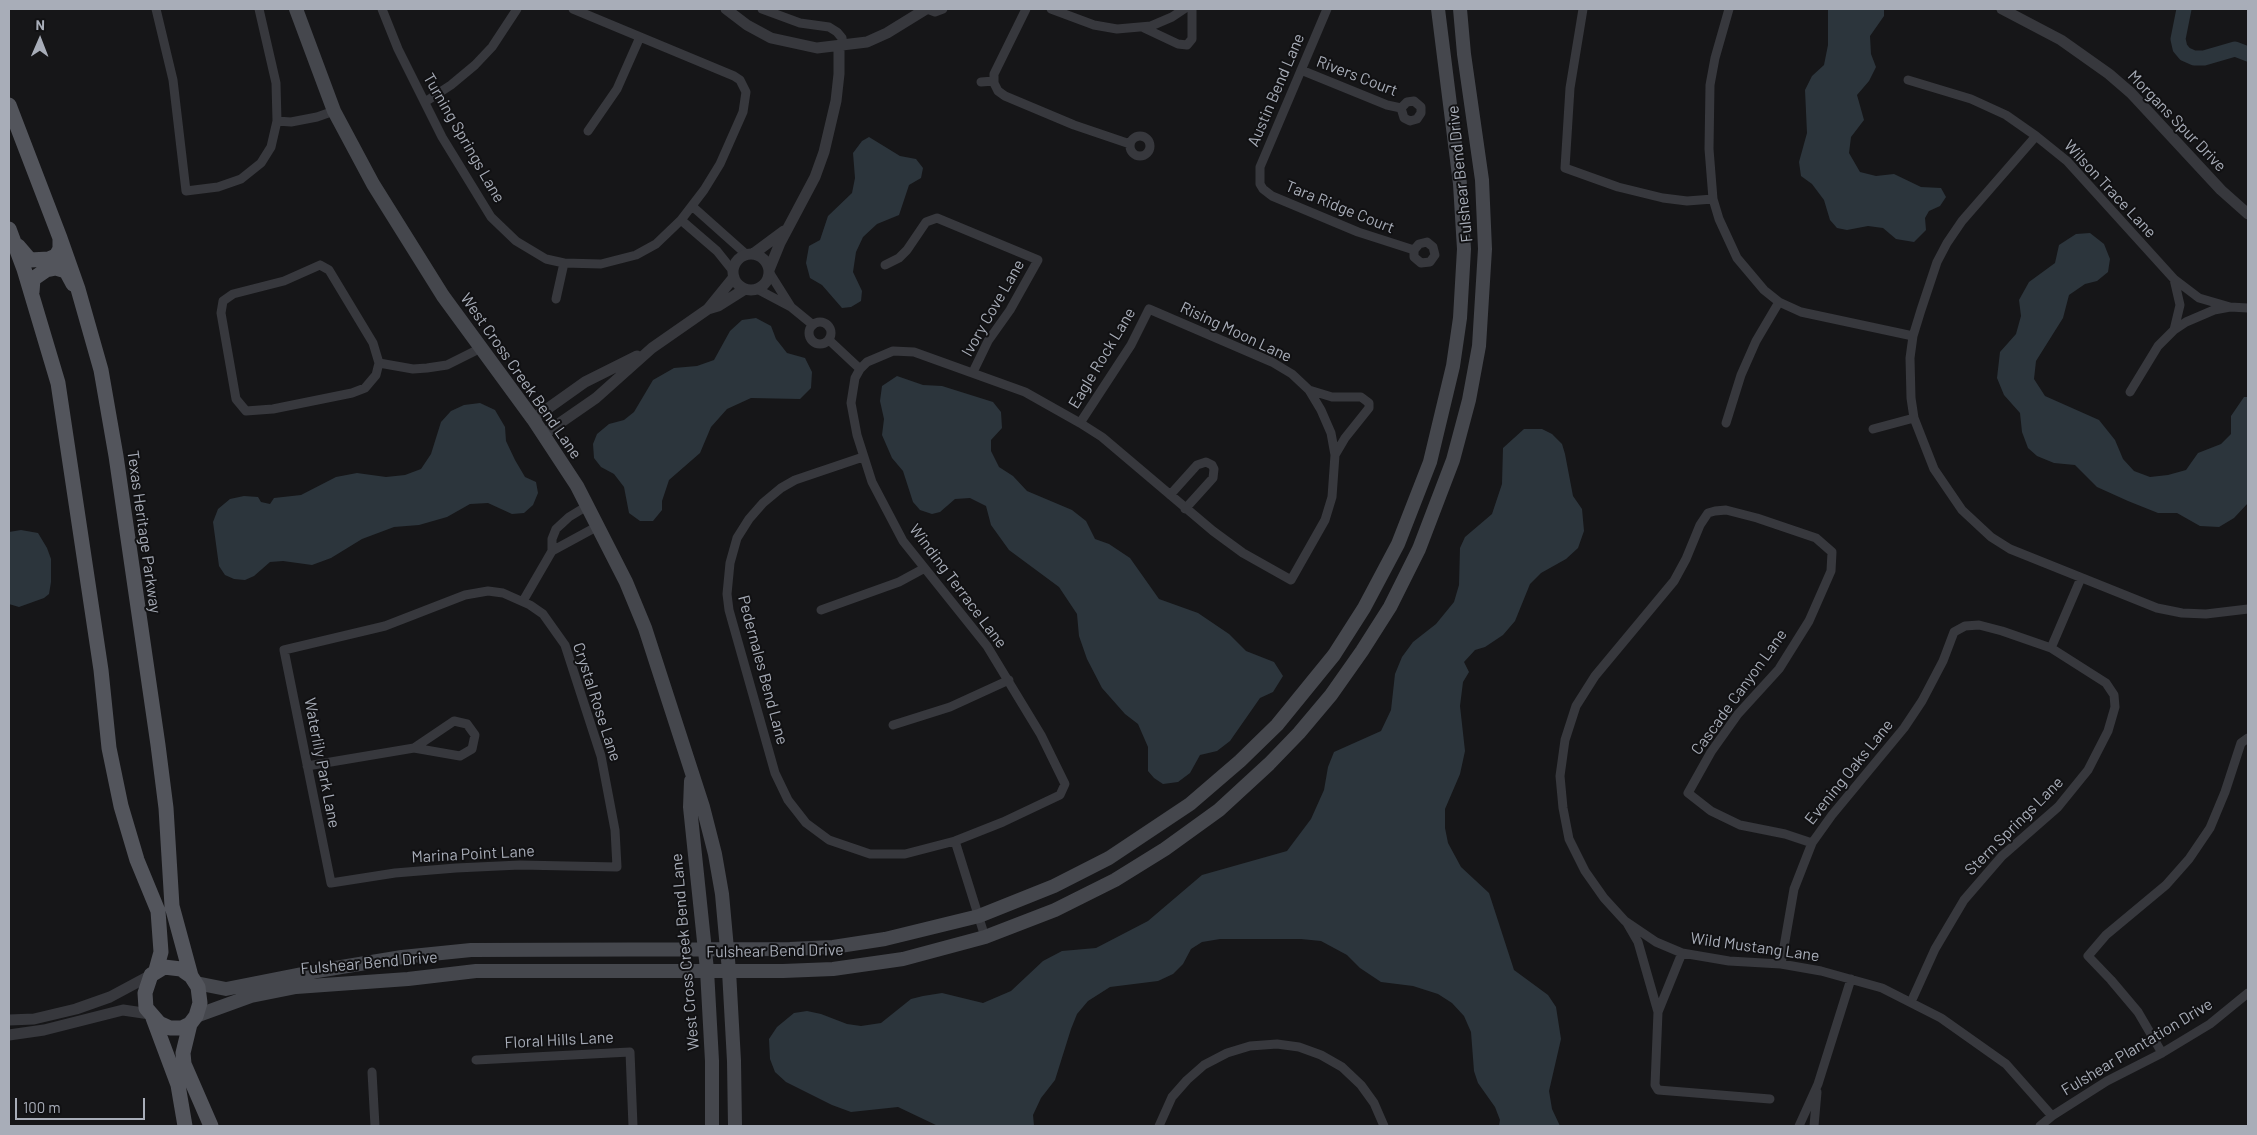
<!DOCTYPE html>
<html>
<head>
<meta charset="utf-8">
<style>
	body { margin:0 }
	#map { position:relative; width:2257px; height:1135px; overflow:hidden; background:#161618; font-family:Barlow,sans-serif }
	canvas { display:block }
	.frame { position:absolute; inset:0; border:10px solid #a8adb8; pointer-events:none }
	.north { position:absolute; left:15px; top:15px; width:50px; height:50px; -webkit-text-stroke:4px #111113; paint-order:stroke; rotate:1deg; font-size:14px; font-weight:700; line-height:20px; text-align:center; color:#a8adb8 }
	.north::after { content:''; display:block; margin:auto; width:18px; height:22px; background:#a8adb8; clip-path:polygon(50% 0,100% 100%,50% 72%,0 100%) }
	.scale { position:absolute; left:15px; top:1098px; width:130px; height:22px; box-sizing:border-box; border:2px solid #a8adb8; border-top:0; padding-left:6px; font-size:15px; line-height:18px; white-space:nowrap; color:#a8adb8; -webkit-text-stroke:4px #111113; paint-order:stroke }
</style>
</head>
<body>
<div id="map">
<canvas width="2257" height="1135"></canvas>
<div class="frame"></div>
<div class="north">N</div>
<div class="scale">100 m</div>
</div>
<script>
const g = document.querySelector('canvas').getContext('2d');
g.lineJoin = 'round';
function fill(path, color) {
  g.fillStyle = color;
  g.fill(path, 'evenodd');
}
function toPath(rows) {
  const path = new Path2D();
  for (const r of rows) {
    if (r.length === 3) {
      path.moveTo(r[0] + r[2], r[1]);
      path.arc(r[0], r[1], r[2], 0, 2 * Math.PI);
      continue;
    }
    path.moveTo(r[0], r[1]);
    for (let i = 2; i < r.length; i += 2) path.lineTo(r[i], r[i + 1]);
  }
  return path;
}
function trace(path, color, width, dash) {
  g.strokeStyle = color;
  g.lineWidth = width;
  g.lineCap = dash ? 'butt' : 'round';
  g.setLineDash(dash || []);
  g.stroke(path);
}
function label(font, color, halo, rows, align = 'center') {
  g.font = font + ' Barlow,sans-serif';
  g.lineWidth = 4;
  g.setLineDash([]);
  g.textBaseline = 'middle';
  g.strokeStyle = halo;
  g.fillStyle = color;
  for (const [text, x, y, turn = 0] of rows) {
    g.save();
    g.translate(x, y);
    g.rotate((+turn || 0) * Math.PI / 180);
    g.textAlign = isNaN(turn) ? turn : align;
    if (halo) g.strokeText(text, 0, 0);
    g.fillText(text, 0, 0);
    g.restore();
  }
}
fill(toPath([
	[1828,9,1884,9,1884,16,1870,36,1871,54,1876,67,1869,81,1857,95,1864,120,1851,137,1849,153,1860,172,1876,176,1894,174,1921,187,1941,188,1946,197,1940,206,1929,211,1925,218,1926,230,1914,242,1896,239,1883,228,1868,226,1847,230,1837,228,1830,220,1824,200,1812,184,1801,176,1799,162,1807,133,1805,90,1812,76,1824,65,1828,45],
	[869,137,900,156,916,159,923,168,921,178,909,185,899,215,877,224,863,237,856,252,853,272,862,291,861,301,851,307,842,308,822,285,810,278,806,263,809,246,820,240,828,216,852,193,855,178,853,153,862,141],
	[2090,233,2104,244,2110,259,2108,272,2097,281,2085,284,2069,295,2063,318,2036,361,2034,379,2045,396,2099,420,2115,440,2123,459,2134,471,2150,477,2168,475,2186,470,2198,453,2221,444,2231,434,2231,416,2244,397,2248,397,2248,503,2234,518,2219,527,2200,526,2177,513,2158,513,2128,501,2097,487,2075,465,2054,463,2037,456,2028,448,2022,432,2020,413,2004,395,1997,378,2000,352,2016,334,2021,316,2019,300,2029,282,2055,263,2059,245,2076,234],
	[756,318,771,326,776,339,787,353,805,358,812,372,811,388,800,399,751,398,727,409,711,427,700,453,669,480,662,501,662,510,653,521,640,521,629,513,624,487,614,474,601,467,594,458,593,444,597,434,609,424,624,420,634,412,653,380,674,368,697,366,714,360,730,331,742,320],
	[897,376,923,385,942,386,993,402,1001,412,1002,428,991,440,991,451,999,467,1013,476,1027,491,1072,510,1086,521,1095,539,1109,544,1130,558,1159,599,1198,613,1229,634,1246,651,1274,662,1283,676,1273,692,1260,698,1230,741,1217,751,1200,755,1190,773,1178,782,1163,784,1154,778,1148,771,1148,747,1138,724,1125,714,1102,688,1087,659,1079,636,1077,614,1059,587,1009,550,991,525,986,506,970,498,955,499,940,512,932,514,920,510,913,502,903,471,892,458,882,435,884,419,880,401,882,386],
	[480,403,495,410,505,427,506,441,515,460,525,477,536,482,538,493,533,505,524,513,512,514,488,503,470,504,447,517,419,525,394,527,362,539,331,558,312,565,283,561,270,562,254,576,245,580,234,579,225,575,219,566,213,522,218,509,230,499,244,496,258,497,261,502,270,504,274,498,301,495,336,477,357,473,386,477,405,475,421,469,431,454,441,422,451,411,464,405],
	[1524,429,1542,429,1552,434,1562,444,1565,454,1573,496,1582,509,1584,531,1578,548,1566,559,1541,573,1530,584,1515,621,1503,635,1485,647,1475,650,1464,662,1469,672,1463,682,1460,706,1465,751,1460,774,1445,809,1445,828,1448,843,1461,867,1489,893,1514,970,1548,995,1556,1007,1561,1039,1549,1091,1552,1109,1560,1126,1499,1126,1500,1120,1495,1107,1478,1083,1474,1071,1471,1032,1464,1016,1452,1003,1438,994,1413,986,1381,982,1360,968,1347,955,1321,941,1301,939,1220,939,1202,942,1191,949,1183,964,1173,974,1158,981,1110,987,1088,1001,1077,1014,1071,1029,1055,1080,1041,1098,1033,1115,1034,1126,938,1126,898,1107,851,1112,832,1105,786,1082,775,1072,770,1059,769,1039,777,1027,794,1013,807,1011,821,1014,847,1024,861,1026,881,1023,911,999,923,996,942,993,983,1003,1011,991,1043,961,1062,951,1096,948,1148,921,1202,875,1287,851,1311,819,1324,790,1328,767,1334,752,1381,731,1391,710,1395,674,1402,657,1413,642,1436,624,1454,602,1459,585,1460,548,1465,537,1492,514,1502,484,1503,448],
	[21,530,38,533,47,548,51,559,51,582,49,594,44,598,19,607,9,604,9,532]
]), '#2c353c');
trace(toPath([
	[2184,9,2178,39,2180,48,2185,54,2194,58,2204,58,2235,49,2248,54]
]), '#2c353c', 15);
trace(toPath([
	[156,9,173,80,186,191,218,187,241,179,261,163,271,147,277,121,276,83,259,9],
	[382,9,398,49,442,137,491,217,516,241,546,259,564,263,601,264,636,255,656,244,681,220,704,190,720,164,743,112,746,92,740,80,734,76,573,9],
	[762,9,800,23,829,27,837,32,842,38,843,45,839,47],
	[927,9,935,12,943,9],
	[1026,9,994,74,994,83,998,91,1005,96,1074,125,1130,144],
	[1051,9,1094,25,1117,29,1151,26,1172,17,1184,9],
	[1327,9,1260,167,1260,184,1263,189,1272,196,1358,232,1414,250,1414,257,1421,263,1430,262,1435,255,1433,247,1427,242,1419,244,1414,250],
	[1583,9,1570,88,1565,168,1618,187,1663,198,1687,201,1713,199],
	[1729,9,1715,58,1710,85,1709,149,1713,199,1719,219,1737,258,1764,290,1779,302,1801,312,1913,336],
	[1144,28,1178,44,1187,45,1192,39,1192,9],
	[1301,70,1387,105,1401,108,1407,102,1414,101,1421,107,1421,113,1417,119,1410,121,1404,118,1401,108],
	[1908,80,1971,99,2006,115,2036,136,2067,161,2174,279,2199,298,2230,307],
	[981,82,994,81],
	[425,102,451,85,475,65,492,47,517,9],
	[277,121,291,122,317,117,334,111],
	[588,131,617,89,640,37],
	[1140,146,10],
	[2036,136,1962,221,1947,243,1937,262,1921,310,1913,336,1910,358,1911,398,1914,418,1934,469,1962,510,1991,537,2010,549,2157,608,2182,613,2206,614,2248,609],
	[692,206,747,255],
	[681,220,717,251,733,271],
	[320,265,329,270,373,343,379,363,376,375,365,388,352,393,273,409,246,411,236,399,221,313,223,301,233,294,284,281,320,265],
	[885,265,899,258,907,250,926,222,937,218,1038,260,1010,310,988,341,973,372],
	[769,272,791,307],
	[2174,279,2180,305,2174,330],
	[757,289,791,307,813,325],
	[556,299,564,263],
	[820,333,11],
	[829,340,860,369],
	[379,363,413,369,427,368,447,365,481,348],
	[1309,390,1332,397,1361,397,1369,403,1369,408,1345,438,1335,455],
	[2130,392,2158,346,2174,330,2186,322,2214,310,2230,307,2248,308],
	[1726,423,1741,375,1756,341,1779,302],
	[1873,429,1914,418],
	[863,457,795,480,781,488,763,503,749,519,737,538,730,563,727,594,729,610,775,773,788,800,806,823,829,840,870,854,905,854,955,841,1003,822,1060,795,1065,784,1041,735,987,646,903,541,872,482,857,435,851,403,855,378,860,369,867,362,893,351,914,352,1025,392,1080,423,1102,437,1213,531,1243,553,1291,580,1325,520,1332,497,1335,455,1331,433,1321,410,1309,390,1292,374,1272,362,1149,309,1131,345,1080,423],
	[1170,495,1197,465,1206,462,1212,465,1214,469,1213,478,1185,509],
	[552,551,598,526],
	[488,591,503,593,530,605,543,614,565,645,601,756,615,830,617,867,520,865,456,868,395,873,331,883,284,650,385,626,465,595,488,591],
	[523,601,552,551,552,539,556,529,569,517,587,506],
	[821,610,899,582,923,569],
	[2051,648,2081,578],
	[893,725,950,707,1009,680],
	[307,766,414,748,460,756,472,749,475,735,467,724,454,721,414,748],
	[955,841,985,937],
	[1812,843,1785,834,1740,825,1711,811,1688,793,1711,752,1738,714,1779,669,1809,621,1831,571,1832,552,1816,538,1757,518,1726,510,1715,511,1708,513,1700,525,1686,559,1674,581,1595,676,1576,706,1565,740,1560,776,1563,808,1569,839,1585,871,1604,898,1625,921,1656,942,1682,953,1729,961,1781,964,1821,971,1882,988,1941,1018,2006,1064,2052,1116],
	[1627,923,1638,942,1658,1012],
	[1682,953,1658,1012,1655,1085,1658,1090,1770,1099],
	[1781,964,1794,889,1812,843,1832,815,1904,728,1922,701,1943,661,1954,632,1965,626,1979,625,2002,631,2051,648,2106,683,2114,695,2115,707,2108,731,2088,770,2058,807,2002,856,1964,900,1935,949,1911,1002],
	[2162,1053,2138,1012,2111,980,2088,956,2106,935,2166,885,2189,859,2210,828,2225,792,2241,743,2248,738],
	[476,1060,630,1052,633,1126],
	[372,1072,375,1126],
	[1159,1126,1172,1097,1187,1080,1204,1065,1227,1053,1250,1046,1277,1044,1299,1047,1321,1055,1342,1067,1361,1085,1374,1103,1384,1126],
	[1799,1126,1818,1084,1851,979],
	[1814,1126,1817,1092],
	[2040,1126,2052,1116,2107,1081,2162,1053,2210,1024,2248,993]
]), '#37383d', 9);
trace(toPath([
	[726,9,747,25,771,38,817,48,867,42,887,33,926,9],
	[2002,9,2061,40,2109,74,2131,93,2221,190,2248,214],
	[753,254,784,231],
	[751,272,18],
	[769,270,780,243,815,177,824,152,836,101,839,74,839,47],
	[708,309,734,277],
	[533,419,585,382,637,356],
	[544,434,596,398,652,348,708,309,718,306,745,289],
	[9,1020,34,1019,76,1009,110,997,151,975],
	[9,1035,44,1030,123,1010,150,1014]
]), '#37383d', 11);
trace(toPath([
	[296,9,334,111,373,184,443,296,533,419,577,486,626,582,645,628,703,807,715,854,722,894,729,971,734,1061,735,1126],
	[691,781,690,807,707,970,712,1061,712,1126],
	[196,983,226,989,317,971,402,957,471,950,790,949,833,947,885,939,979,916,1054,886,1109,858,1190,804,1240,761,1277,725,1334,655,1364,608,1398,544,1430,462,1453,366,1460,318,1464,249,1460,184,1438,9],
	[196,1016,251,996,296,987,408,979,476,971,783,971,833,969,903,959,985,937,1055,910,1115,880,1165,849,1219,810,1269,764,1299,733,1331,695,1362,651,1390,607,1419,549,1453,460,1469,400,1479,346,1485,249,1482,180,1464,54,1460,9]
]), '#45474d', 14);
trace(toPath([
	[9,105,60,238,78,289,101,370,116,456,158,745,166,808,172,906,191,976],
	[9,229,24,269,58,383,101,670,109,748,121,806,137,860,158,911,161,952,156,970],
	[18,246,30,260,49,259,56,256,60,249,60,238],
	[32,292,33,279,46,270,56,268,66,271,73,284],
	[164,967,181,969,191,976,198,987,200,1003,196,1016,190,1024,182,1028,170,1028,159,1023,146,1008,145,993,151,975,164,967],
	[153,1018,178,1085,185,1126],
	[190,1024,183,1053,184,1064,211,1126]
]), '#53555c', 15);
label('16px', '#a8adb8', '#111113', [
	["Rivers Court",1357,76,21],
	["Austin Bend Lane",1276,90,-67],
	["Morgans Spur Drive",2177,121,46],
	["Turning Springs Lane",464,138,60],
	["Fulshear Bend Drive",1460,174,-96],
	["Wilson Trace Lane",2110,189,47],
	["Tara Ridge Court",1340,207,22],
	["Ivory Cove Lane",993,308,-60],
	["Rising Moon Lane",1236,332,25],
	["Eagle Rock Lane",1102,358,-59],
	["West Cross Creek Bend Lane",521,376,55],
	["Texas Heritage Parkway",144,532,82],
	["Winding Terrace Lane",958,586,53],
	["Pedernales Bend Lane",763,670,75],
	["Cascade Canyon Lane",1739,692,-54],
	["Crystal Rose Lane",597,702,72],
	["Waterlily Park Lane",322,763,79],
	["Evening Oaks Lane",1849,772,-51],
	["Stern Springs Lane",2014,826,-45],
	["Marina Point Lane",473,854,-3],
	["Wild Mustang Lane",1755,947,8],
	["Fulshear Bend Drive",775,951,-1],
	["West Cross Creek Bend Lane",685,952,-95],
	["Fulshear Bend Drive",369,963,-5],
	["Floral Hills Lane",559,1040,-3],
	["Fulshear Plantation Drive",2137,1047,-31]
]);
</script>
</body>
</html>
